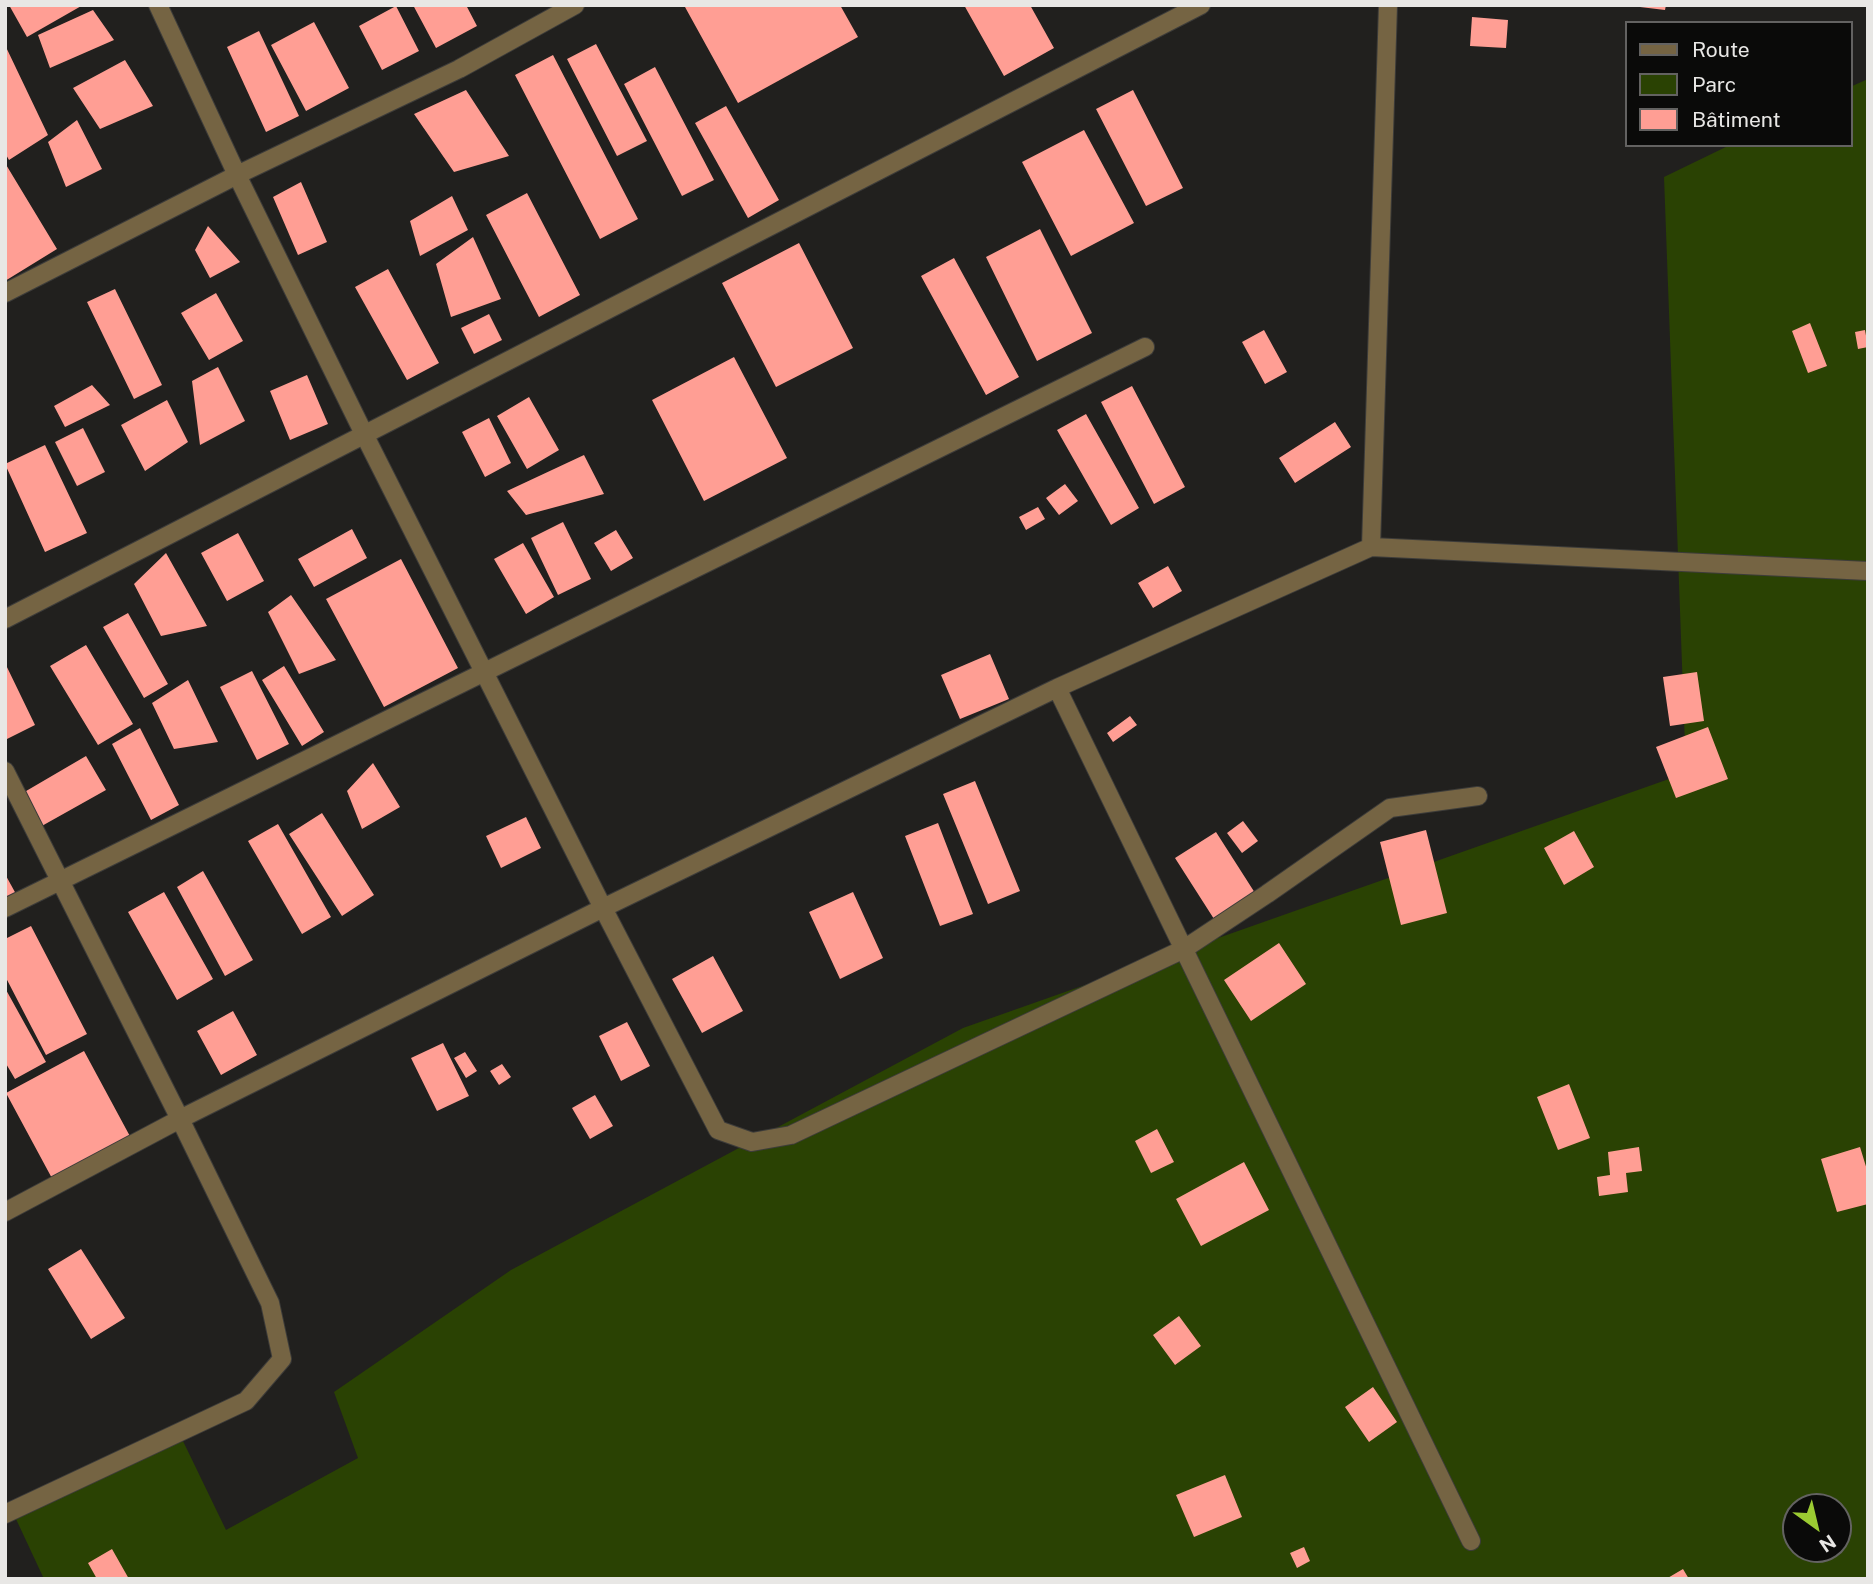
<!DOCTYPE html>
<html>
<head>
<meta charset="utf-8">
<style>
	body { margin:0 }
	#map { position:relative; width:1873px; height:1584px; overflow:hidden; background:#21201e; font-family:"Public Sans",sans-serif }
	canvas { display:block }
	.frame { position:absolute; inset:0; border:7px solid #e8e7e5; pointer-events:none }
	.legend { position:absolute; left:1625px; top:21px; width:228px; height:126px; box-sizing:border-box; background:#0a0a09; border:2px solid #636261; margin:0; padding:9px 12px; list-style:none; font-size:21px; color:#e8e7e5 }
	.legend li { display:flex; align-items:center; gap:14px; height:35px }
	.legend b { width:35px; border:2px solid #636261 }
	.north { position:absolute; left:1782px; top:1493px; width:70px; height:70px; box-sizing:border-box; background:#0a0a09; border:2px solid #636261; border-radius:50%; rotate:146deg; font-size:19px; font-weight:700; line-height:28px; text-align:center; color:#e8e7e5 }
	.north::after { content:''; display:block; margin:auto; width:24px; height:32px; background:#9bcb32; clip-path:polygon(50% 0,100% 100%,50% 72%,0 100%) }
</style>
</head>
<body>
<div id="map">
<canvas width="1873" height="1584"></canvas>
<div class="frame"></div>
<ul class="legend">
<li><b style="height:9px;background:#756443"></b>Route</li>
<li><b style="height:19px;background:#2a4203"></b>Parc</li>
<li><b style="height:19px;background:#ff9e94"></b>Bâtiment</li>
</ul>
<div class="north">N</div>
</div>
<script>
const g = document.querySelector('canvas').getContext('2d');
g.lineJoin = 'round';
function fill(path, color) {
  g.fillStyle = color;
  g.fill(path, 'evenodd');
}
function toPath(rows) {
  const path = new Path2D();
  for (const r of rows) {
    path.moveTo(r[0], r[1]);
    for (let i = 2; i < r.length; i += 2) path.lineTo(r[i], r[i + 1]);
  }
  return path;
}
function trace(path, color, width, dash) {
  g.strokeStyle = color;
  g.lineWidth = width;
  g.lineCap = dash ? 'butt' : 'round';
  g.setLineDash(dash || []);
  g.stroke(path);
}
fill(toPath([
	[1868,79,1868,1579,44,1579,16,1519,182,1439,226,1530,358,1458,334,1392,511,1270,963,1028,1686,773,1664,177,1730,145,1850,145,1850,87],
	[1796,1507,1838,1507,1838,1549,1796,1549]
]), '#2a4203');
fill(toPath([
	[9,5,83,5,27,37],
	[413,5,466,5,477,26,436,48],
	[688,5,840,5,858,37,738,103,685,7],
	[964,5,1030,5,1054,48,1004,76],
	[1640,5,1666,5,1665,10,1640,7],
	[396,6,419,51,382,70,359,26],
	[93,10,114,40,50,68,38,35],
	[1472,17,1508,20,1506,48,1470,46],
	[314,22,349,88,306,111,271,45],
	[259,31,299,116,266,132,227,47],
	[596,44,647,141,617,156,567,59],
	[5,45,48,135,9,160,5,153],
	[553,55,638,219,600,239,515,75],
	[125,60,153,106,100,129,73,88],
	[655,67,714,180,682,196,624,84],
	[466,90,509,156,454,172,414,114],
	[1133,90,1183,188,1146,206,1096,109],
	[726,106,779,200,748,218,695,123],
	[77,120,102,169,66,187,48,142],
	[1084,130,1134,223,1071,256,1022,162],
	[5,163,57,249,5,281],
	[301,182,327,242,298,255,273,197],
	[527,193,580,295,539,317,486,215],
	[452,196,468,230,420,256,410,221],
	[208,226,240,262,210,278,195,250],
	[1040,229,1092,333,1037,361,986,257],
	[473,237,501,299,451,317,436,264],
	[799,243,853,348,776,387,722,283],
	[954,258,1019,377,986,395,921,276],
	[388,269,439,363,407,380,355,287],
	[115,289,162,385,134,399,87,302],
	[216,293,243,341,209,360,181,313],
	[489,314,502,340,474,354,461,328],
	[1810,323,1827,366,1808,373,1792,331],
	[1264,330,1287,372,1265,384,1242,342],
	[1865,330,1868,347,1858,349,1855,332],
	[734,357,787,458,704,501,652,400],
	[218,367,245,421,200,445,192,381],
	[307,375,328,424,290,440,270,391],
	[92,385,110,405,65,427,54,406],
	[1132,386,1185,487,1154,504,1101,402],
	[529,397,559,450,527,469,497,416],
	[167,400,188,442,145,471,121,425],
	[1086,414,1139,508,1111,525,1057,430],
	[489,418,511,463,485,477,462,432],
	[1335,422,1351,447,1295,483,1279,458],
	[83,428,105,472,77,486,55,442],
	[45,445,87,533,45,552,5,464],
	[584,455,604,494,526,515,507,491],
	[1065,484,1078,501,1059,515,1046,498],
	[1038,507,1045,519,1026,530,1019,517],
	[563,522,591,579,558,595,531,538],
	[352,529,367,558,314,587,298,559],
	[616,530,633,558,611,571,594,543],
	[238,533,264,581,227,601,201,553],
	[523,543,554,597,526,614,494,559],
	[166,553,207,626,161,636,134,584],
	[401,559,458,668,384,707,326,599],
	[1168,566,1182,591,1153,608,1138,583],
	[291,595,336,660,299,674,268,612],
	[128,613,168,684,144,698,103,627],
	[86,645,133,724,98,745,50,666],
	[990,654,1009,699,960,719,941,675],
	[5,663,35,725,5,740],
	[284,666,324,732,302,746,262,680],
	[252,671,289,744,257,760,220,687],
	[1697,672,1704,721,1670,726,1663,677],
	[188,680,218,742,174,749,152,703],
	[1130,716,1137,725,1113,742,1107,733],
	[1708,727,1728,779,1676,798,1656,747],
	[140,728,179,805,151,820,112,744],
	[86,756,106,790,40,827,21,794],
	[373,763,400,807,362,829,347,791],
	[975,781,1020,891,988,904,943,794],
	[322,813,374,895,342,916,289,834],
	[526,817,541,848,501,868,486,836],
	[1243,821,1258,841,1242,853,1227,833],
	[938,823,973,914,940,926,905,836],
	[278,824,331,917,302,934,248,841],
	[1426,830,1447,913,1401,925,1380,842],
	[1574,831,1594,867,1564,885,1544,848],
	[1216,832,1255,893,1214,919,1175,858],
	[203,871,253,960,225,976,177,887],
	[5,874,16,894,5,899],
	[164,892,213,979,177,1000,128,912],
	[853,892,883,958,840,979,809,912],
	[31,926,87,1034,46,1055,5,976,5,939],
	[1279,943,1306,984,1251,1021,1224,980],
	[713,956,743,1011,702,1033,672,979],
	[5,988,46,1062,15,1079,5,1062],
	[233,1011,257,1055,221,1075,197,1031],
	[627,1022,650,1066,621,1081,599,1036],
	[443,1043,469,1096,437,1111,411,1058],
	[84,1051,132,1140,54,1182,6,1093],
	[465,1052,477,1071,466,1078,454,1058],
	[502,1064,511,1077,499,1085,490,1071],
	[1569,1084,1590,1138,1558,1150,1537,1097],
	[595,1095,613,1126,590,1139,572,1108],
	[1157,1129,1174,1162,1151,1173,1135,1141],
	[1639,1147,1642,1171,1626,1173,1628,1192,1599,1196,1597,1177,1610,1175,1608,1152],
	[1860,1147,1868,1173,1868,1204,1837,1212,1821,1159],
	[1244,1162,1269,1210,1201,1246,1176,1199],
	[81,1249,125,1318,91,1339,48,1269],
	[1179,1316,1201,1346,1175,1365,1153,1335],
	[1373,1387,1397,1422,1369,1442,1345,1407],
	[1225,1475,1242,1517,1194,1537,1176,1495],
	[1304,1547,1310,1561,1297,1568,1290,1553],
	[112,1549,129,1579,97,1579,88,1563],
	[1683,1569,1689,1579,1666,1579]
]), '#ff9e94');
const minor = toPath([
	[158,5,237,175,365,436,603,908,718,1130,752,1142,791,1135,1184,949,1267,894,1390,808,1478,796],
	[5,293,237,175,459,69,575,5],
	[1371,547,1388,5],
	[5,619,1201,5],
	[1057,688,1471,1541],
	[5,771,180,1119,270,1303,282,1359,246,1401,5,1514],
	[5,908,1145,347],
	[5,1212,180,1119,603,908,1057,688,1371,547,1868,571]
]);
trace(minor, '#3d3c3a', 20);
trace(minor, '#756443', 18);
</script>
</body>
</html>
